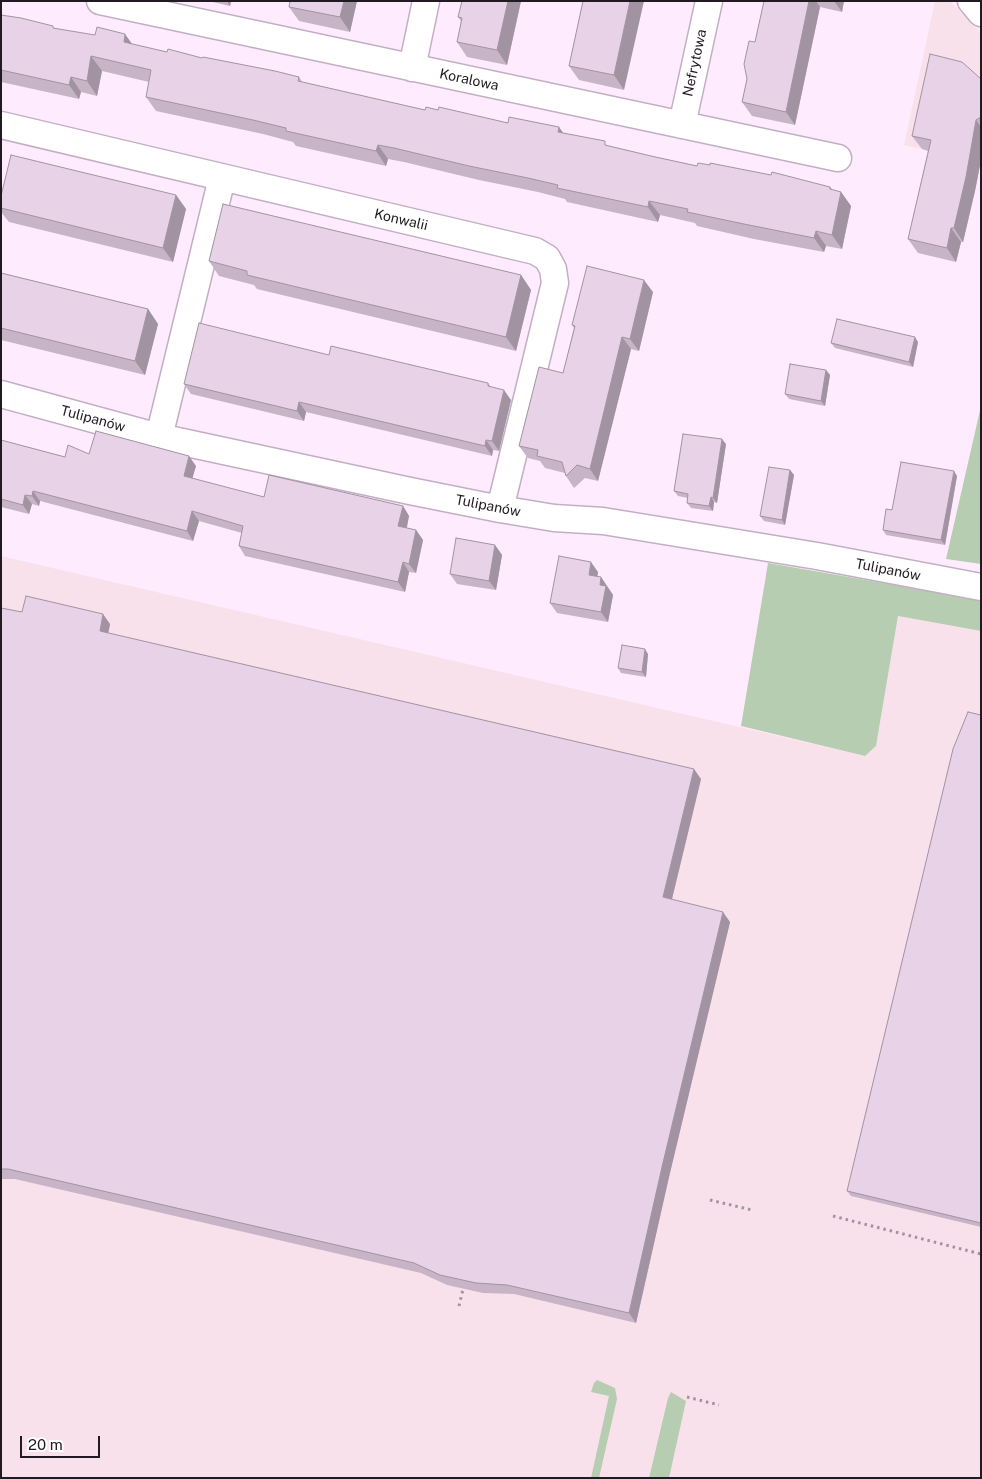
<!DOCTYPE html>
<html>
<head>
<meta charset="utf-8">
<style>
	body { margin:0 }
	#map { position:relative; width:982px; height:1479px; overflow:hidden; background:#feecfe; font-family:"Public Sans",sans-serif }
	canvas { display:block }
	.frame { position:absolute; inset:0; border:2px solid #221a22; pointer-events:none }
	.scale { position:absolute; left:20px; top:1436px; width:80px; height:22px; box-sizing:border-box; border:2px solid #221a22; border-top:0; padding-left:6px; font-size:15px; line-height:18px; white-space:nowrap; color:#221a22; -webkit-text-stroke:4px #fff; paint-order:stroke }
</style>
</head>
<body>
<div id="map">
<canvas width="982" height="1479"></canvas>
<div class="frame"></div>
<div class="scale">20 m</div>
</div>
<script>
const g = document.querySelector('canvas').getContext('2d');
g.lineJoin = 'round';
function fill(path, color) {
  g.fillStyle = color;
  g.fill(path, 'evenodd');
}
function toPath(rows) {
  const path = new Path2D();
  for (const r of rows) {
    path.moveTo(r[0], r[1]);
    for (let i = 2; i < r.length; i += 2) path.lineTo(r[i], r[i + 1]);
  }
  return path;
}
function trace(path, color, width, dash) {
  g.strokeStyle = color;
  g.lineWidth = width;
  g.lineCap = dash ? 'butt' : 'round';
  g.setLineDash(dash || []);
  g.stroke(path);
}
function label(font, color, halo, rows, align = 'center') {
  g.font = font + ' "Public Sans",sans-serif';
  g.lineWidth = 4.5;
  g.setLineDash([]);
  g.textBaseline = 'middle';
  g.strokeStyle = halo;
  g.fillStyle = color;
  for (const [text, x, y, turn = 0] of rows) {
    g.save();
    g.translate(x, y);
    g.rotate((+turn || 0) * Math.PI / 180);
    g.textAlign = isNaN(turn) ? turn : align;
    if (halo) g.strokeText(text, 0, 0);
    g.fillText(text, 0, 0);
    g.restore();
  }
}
fill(toPath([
	[935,1,950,1,981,33,981,163,904,145],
	[1,556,865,756,876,746,898,616,981,631,981,1478,1,1478]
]), '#f9e1ec');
fill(toPath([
	[981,406,981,564,946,559],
	[768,563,981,600,981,631,898,616,876,746,865,756,741,726],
	[597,1380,615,1388,617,1399,599,1478,591,1478,609,1396,591,1392,594,1383],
	[671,1392,686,1401,669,1478,649,1478,668,1398]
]), '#b7cdb1');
const minor = toPath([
	[100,1,838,158],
	[971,1,981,13],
	[412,68,426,1],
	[1,125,535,251,547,258,553,269,555,283,500,509],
	[682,125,709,1],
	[1,394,159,437,410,491,500,509,554,518,603,521,646,528,817,556,981,587],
	[159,437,222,178]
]);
trace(minor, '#c3afc4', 29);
trace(toPath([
	[710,1200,752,1210],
	[833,1216,981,1254],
	[459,1306,463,1289],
	[687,1397,719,1405]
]), '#a093a0', 3, [2.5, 4]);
trace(minor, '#fff', 26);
fill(toPath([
	[208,1,231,1,230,6],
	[290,1,357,1,350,32,299,21,289,7],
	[462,1,521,1,507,65,467,57,457,42,461,21,458,17],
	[583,1,624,90,579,80,569,66],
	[764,1,844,1,842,12,820,7,795,125,752,116,742,102],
	[1,15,54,28,167,52,299,77,303,83,425,110,438,110,563,133,608,146,651,156,697,166,830,187,832,190,841,192,851,206,842,249,826,246,824,252,754,239,697,226,695,223,660,215,658,222,567,202,565,199,538,192,479,180,404,162,388,159,386,166,296,146,293,142,263,134,156,111,146,97,149,82,102,71,97,96,81,92,79,99,1,82],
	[981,79,981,160,975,191,963,242,961,242,956,262,918,253,908,239,928,151,922,149,912,136],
	[176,195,186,209,173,262,9,222,1,212,1,196],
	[209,261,521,275,531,290,516,351,257,289,254,285,219,276],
	[1,273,148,309,158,324,145,375,1,340],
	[653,292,639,351,631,349,598,481,585,478,574,488,566,476,565,473,545,468,540,461,528,458,519,446,563,373,574,328,572,325],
	[918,342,913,367,835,348,831,343],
	[329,355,488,383,491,387,511,400,499,451,493,450,492,456,306,412,304,421,191,394,184,384],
	[826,370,830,375,825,406,789,399,785,394],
	[1,440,65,457,89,454,196,466,192,479,264,497,403,506,409,516,407,528,416,530,423,540,416,573,409,572,405,592,245,556,239,546,242,533,199,521,193,541,40,501,39,506,32,504,29,514,1,507],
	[726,444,717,503,714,502,713,511,691,508,687,503,688,498,678,496,674,491],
	[790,470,794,475,785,525,764,521,760,516],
	[957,476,945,545,886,535,883,530,892,510],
	[495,545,502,555,496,590,457,584,450,574],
	[598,572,597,577,601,577,613,595,608,622,557,613,550,603],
	[1,608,22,612,110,624,108,633,701,779,672,899,730,922,669,1177,636,1323,514,1294,483,1293,447,1285,421,1273,15,1179,1,1179],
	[648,654,646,677,621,673,618,668],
	[981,715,981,1227,851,1196,847,1191]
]), '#c7b5c7');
fill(toPath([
	[227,1,231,1,230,6],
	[344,1,357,1,350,32,340,17],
	[508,1,521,1,507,65,497,50],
	[630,1,644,1,624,90,614,75],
	[809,1,816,1,820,7,795,125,786,112],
	[834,1,844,1,842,12],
	[125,34,135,48,124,42],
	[91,56,102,71,97,96,87,81],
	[71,77,81,92,79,99,69,85],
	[976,120,981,127,981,160,975,191,963,242,954,228],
	[559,127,569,141,558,132],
	[378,145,388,159,386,166,376,151],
	[830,187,840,200,841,192,851,206,842,249,832,235,830,189],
	[176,195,186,209,173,262,163,248],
	[649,201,660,215,658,222,648,207],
	[951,228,961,242,956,262,947,248],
	[816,231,826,246,824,252,814,238],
	[521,275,531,290,516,351,506,337],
	[644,280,653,292,639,351,630,339],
	[148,309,158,324,145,375,135,361],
	[622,337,631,349,598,481,590,469],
	[915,337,918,342,913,367,909,362],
	[826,370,830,375,825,406,821,401],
	[504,390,511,400,499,451,492,441],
	[299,402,306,412,304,421,297,411],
	[722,439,726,444,717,503,713,498],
	[486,440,493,450,492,456,485,446],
	[189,456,196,466,190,486,184,476],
	[790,470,794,475,785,525,782,520],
	[954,471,957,476,945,545,941,540],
	[33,491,40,501,39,506,32,496],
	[25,495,32,504,29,514,23,505],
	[711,497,714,502,713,511,709,506],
	[403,506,409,516,405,535,398,526],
	[192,511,199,521,193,541,187,531],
	[416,530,423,540,416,573,409,564],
	[495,545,502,555,496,590,489,581],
	[403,562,409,572,405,592,398,582],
	[591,562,598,572,596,585,589,575],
	[601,577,613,595,608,622,601,612,600,585],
	[103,614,110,624,107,640,100,631],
	[645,649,648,654,646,677,642,672],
	[694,769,701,779,670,907,663,897],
	[723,912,730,922,669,1177,636,1323,629,1313,662,1167]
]), '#a293a2');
const building = toPath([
	[290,1,344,1,340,17,289,7,290,1],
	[462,1,508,1,497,50,457,42,462,18,458,17,462,1],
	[583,1,630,1,614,75,569,66,583,1],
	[764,1,809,1,786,112,742,102,747,79,744,64,749,41,755,42,764,1],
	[1,15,21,18,53,26,53,28,95,35,97,27,125,34,124,42,167,52,168,49,202,58,203,57,275,71,299,77,298,81,425,110,426,107,438,110,439,107,508,123,509,117,559,127,558,132,605,141,605,145,651,156,697,166,698,163,710,165,710,163,771,175,772,172,830,187,830,189,841,192,832,235,816,231,814,238,744,224,687,212,688,209,649,201,648,207,557,188,558,185,528,178,469,166,394,148,378,145,376,151,286,131,286,128,253,120,146,97,151,70,91,56,87,81,71,77,69,85,1,70,1,15],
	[930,54,962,62,981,79,981,117,976,120,966,177,954,228,951,228,947,248,908,239,931,140,912,136,930,54],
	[11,155,176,195,163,248,1,208,1,196,11,155],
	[223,204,521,275,506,337,247,275,247,271,209,261,223,204],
	[587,266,644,280,630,339,622,337,590,469,577,465,566,476,562,462,537,456,538,450,519,446,539,367,563,373,575,326,572,325,587,266],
	[1,273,148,309,135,361,1,328,1,273],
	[837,319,915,337,909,362,831,343,837,319],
	[199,323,329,355,331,346,488,383,488,386,504,390,492,441,486,440,485,446,299,402,297,411,184,384,199,323],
	[790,364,826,370,821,401,785,394,790,364],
	[96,431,189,456,184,476,264,497,269,475,403,506,398,526,416,530,409,564,403,562,398,582,239,546,243,526,192,511,187,531,33,491,32,496,25,495,23,505,1,499,1,440,65,457,68,445,89,454,96,431],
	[683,434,722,439,713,498,711,497,709,506,687,503,688,494,674,491,683,434],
	[901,462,954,471,941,540,883,530,886,509,892,510,901,462],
	[769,467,790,470,782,520,760,516,769,467],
	[456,538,495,545,489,581,450,574,456,538],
	[559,556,591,562,589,575,601,577,600,585,606,586,601,612,550,603,559,556],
	[26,596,103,614,100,631,694,769,663,897,723,912,662,1167,629,1313,507,1285,476,1283,440,1275,414,1263,8,1169,1,1169,1,608,22,612,26,596],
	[622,645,645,649,642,672,618,668,622,645],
	[968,712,981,715,981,1223,847,1191,953,749,968,712]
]);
fill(building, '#e7d2e7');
trace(building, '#a293a2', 1);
label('14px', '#221a22', '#fff', [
	["Nefrytowa",695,63,-78],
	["Koralowa",469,80,12],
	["Konwalii",401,220,13],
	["Tulipanów",93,419,15],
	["Tulipanów",488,506,11],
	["Tulipanów",888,570,11]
]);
</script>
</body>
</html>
